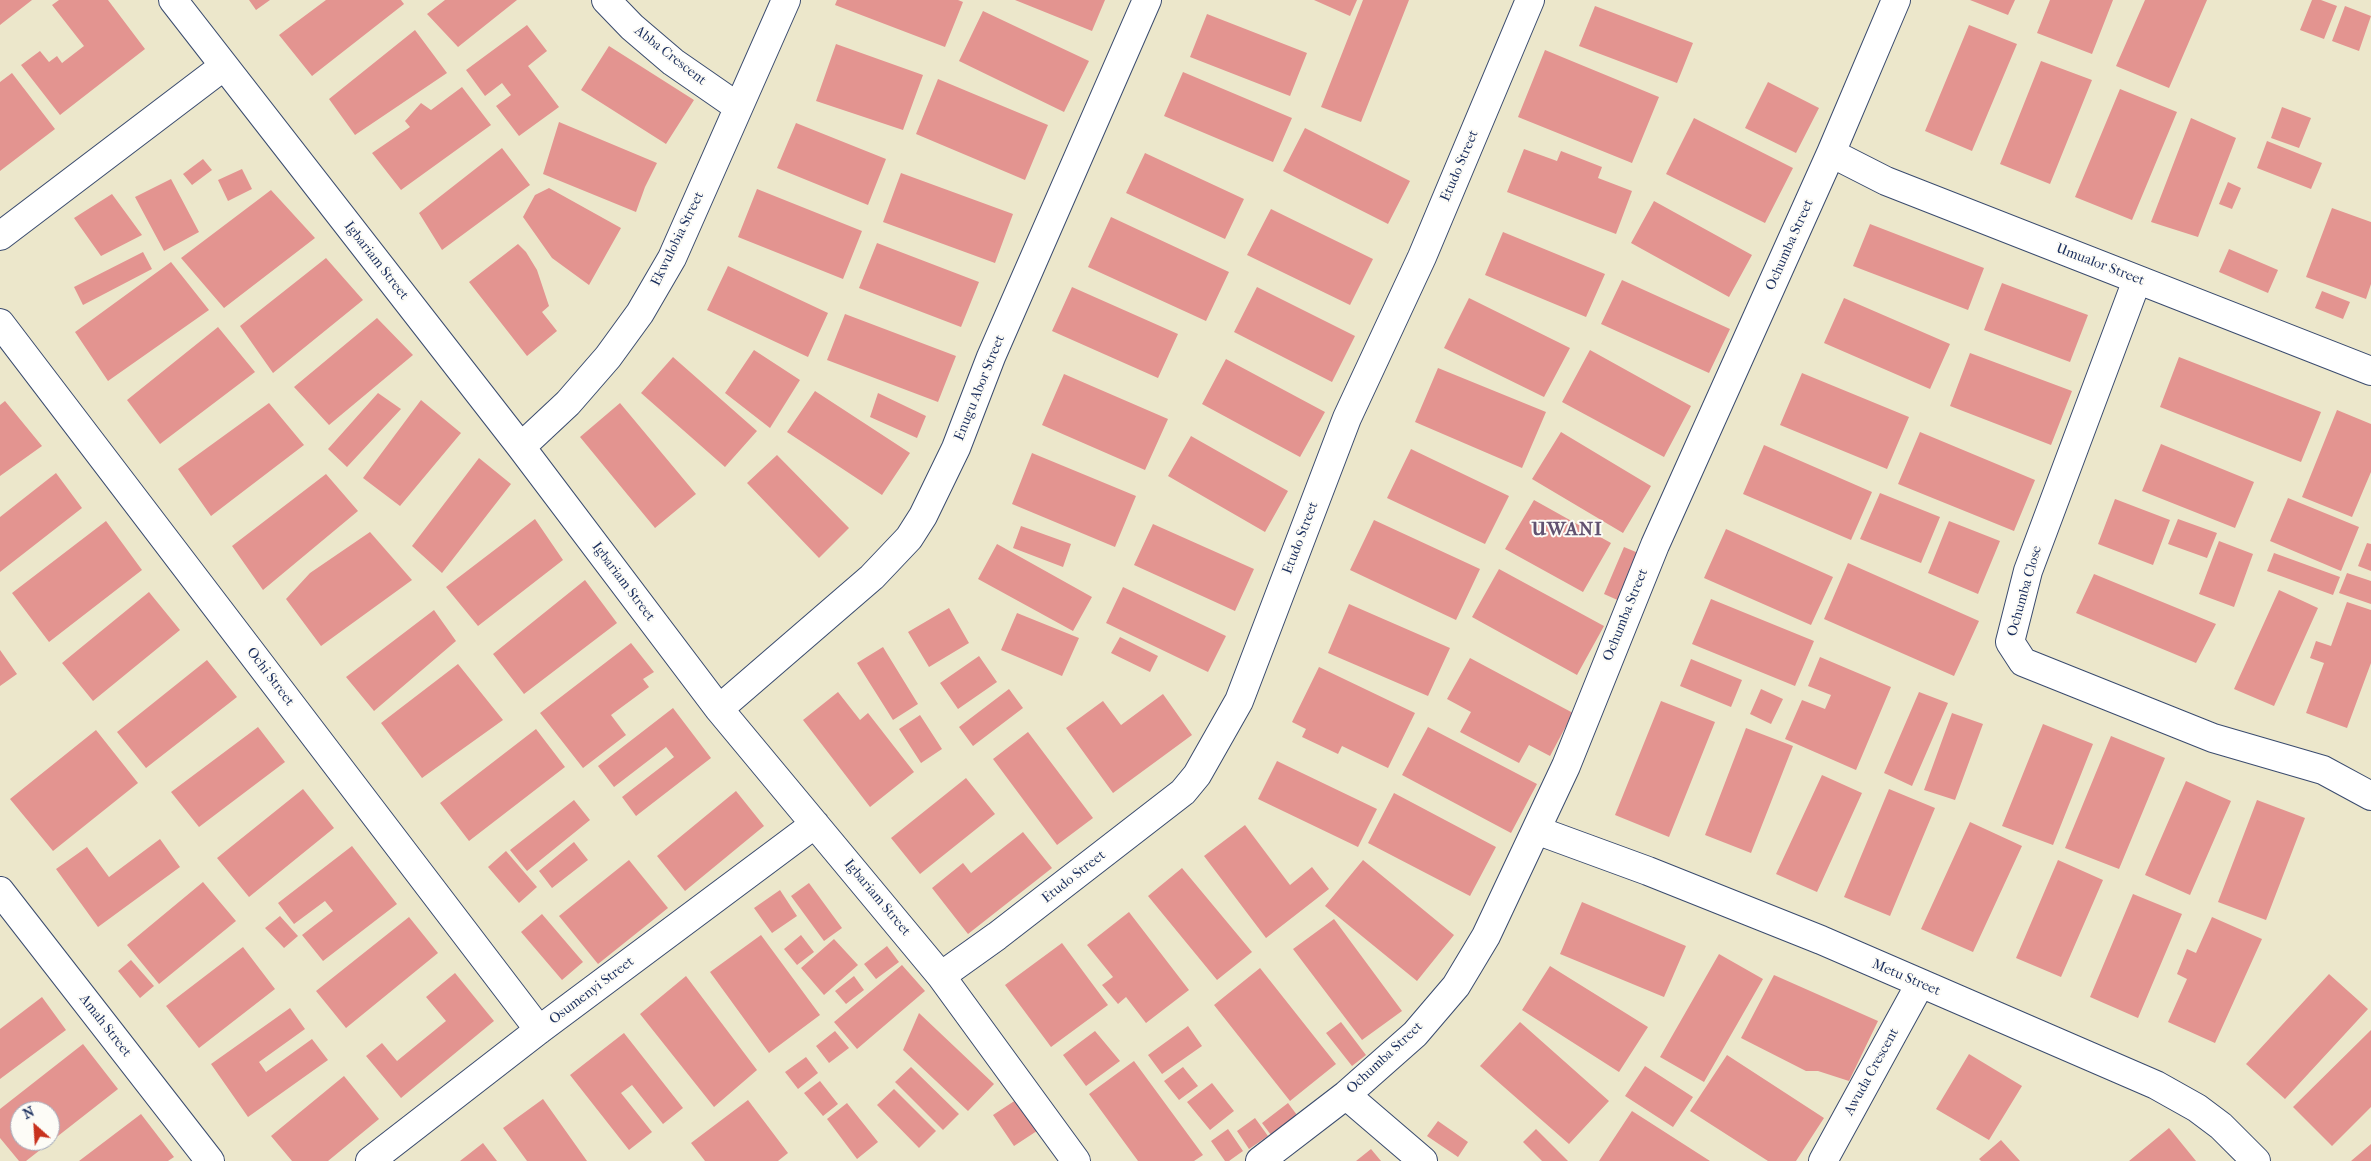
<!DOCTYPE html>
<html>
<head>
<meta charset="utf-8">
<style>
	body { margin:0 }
	#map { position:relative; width:2371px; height:1161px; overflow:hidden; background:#ece7cb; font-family:"IM FELL French Canon",serif }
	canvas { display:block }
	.north { position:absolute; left:10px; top:1101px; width:50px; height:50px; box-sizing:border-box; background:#fdfcf7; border:1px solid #a3aaba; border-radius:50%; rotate:334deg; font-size:14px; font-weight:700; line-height:20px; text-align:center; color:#1b2f5e }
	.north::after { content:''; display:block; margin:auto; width:18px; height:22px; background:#c8321e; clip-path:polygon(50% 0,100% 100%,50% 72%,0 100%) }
</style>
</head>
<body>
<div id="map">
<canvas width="2371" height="1161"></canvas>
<div class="north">N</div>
</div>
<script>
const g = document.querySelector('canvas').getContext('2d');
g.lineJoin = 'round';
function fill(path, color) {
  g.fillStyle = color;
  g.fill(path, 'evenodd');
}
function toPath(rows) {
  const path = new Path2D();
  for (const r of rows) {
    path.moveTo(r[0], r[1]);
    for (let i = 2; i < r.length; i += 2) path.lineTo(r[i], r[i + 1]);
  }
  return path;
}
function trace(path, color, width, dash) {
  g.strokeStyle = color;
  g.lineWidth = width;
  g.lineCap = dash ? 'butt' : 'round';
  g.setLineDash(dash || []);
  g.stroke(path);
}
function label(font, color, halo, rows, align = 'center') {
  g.font = font + ' "IM FELL French Canon",serif';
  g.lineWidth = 4;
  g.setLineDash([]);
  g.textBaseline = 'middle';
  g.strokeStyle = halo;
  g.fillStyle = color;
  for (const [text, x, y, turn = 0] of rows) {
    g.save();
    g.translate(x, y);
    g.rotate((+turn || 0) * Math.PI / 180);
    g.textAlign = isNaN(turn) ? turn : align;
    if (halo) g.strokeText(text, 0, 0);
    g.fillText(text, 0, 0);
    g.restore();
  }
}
fill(toPath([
	[0,0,32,0,0,25],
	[59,0,108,0,145,49,60,115,21,65,40,51,49,62,57,56,62,63,84,46,52,5],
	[249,0,270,0,256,10],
	[326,0,401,0,404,4,312,76,279,35],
	[445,0,517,0,458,47,427,14],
	[837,0,958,0,963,2,945,47,835,5],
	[1015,0,1105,0,1092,31],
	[1314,0,1357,0,1350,16],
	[1363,0,1409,0,1361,122,1321,107],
	[1970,0,2015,0,2008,15],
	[2050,0,2113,0,2092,54,2037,33],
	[2145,0,2207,0,2169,88,2116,66],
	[2312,0,2321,0,2337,6,2324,39,2300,30],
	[1595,6,1693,43,1677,83,1579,46],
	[2345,6,2371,16,2359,51,2332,41],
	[983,11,1089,61,1064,112,959,61],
	[1207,14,1307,53,1290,96,1190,57],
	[527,25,547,51,528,66,559,107,519,136,496,106,511,95,502,83,485,96,466,70],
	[1969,25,2017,44,1972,151,1925,131],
	[415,30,447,73,355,135,329,99],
	[836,44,923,75,903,130,816,101],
	[609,46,694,100,666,144,581,90],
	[1545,50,1659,97,1632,163,1518,117],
	[2041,61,2092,80,2050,184,2000,164],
	[1183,72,1292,118,1273,162,1164,116],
	[12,73,55,129,0,171,0,82],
	[938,79,1048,125,1025,180,916,134],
	[1768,82,1819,108,1796,153,1745,128],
	[462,87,491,125,401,190,372,153,410,127,405,121,421,103,431,110],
	[2120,89,2177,112,2132,220,2075,197],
	[2282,107,2311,118,2299,148,2271,138],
	[1694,118,1793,168,1765,223,1666,174],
	[2191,118,2236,138,2198,237,2151,222],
	[559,122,657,163,645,187,636,212,543,174],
	[796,123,886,159,868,205,777,168],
	[1305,128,1410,181,1388,224,1283,171],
	[2267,141,2322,163,2311,189,2257,168],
	[502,148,530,185,442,250,419,213],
	[1524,149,1557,161,1561,151,1602,167,1598,178,1632,191,1616,234,1507,192],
	[1145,153,1244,199,1225,239,1126,193],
	[203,159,212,170,192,185,183,174],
	[242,169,252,189,228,201,218,180],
	[901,173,1013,214,995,263,883,222],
	[171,179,199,232,164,251,135,197],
	[2228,182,2241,188,2232,209,2219,204],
	[549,188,621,228,589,285,552,258,523,217,535,195],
	[757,189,862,231,843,279,738,237],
	[271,190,315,238,224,308,181,258],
	[112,194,142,235,101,256,74,218],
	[1654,201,1752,255,1729,297,1631,243],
	[2332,208,2371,222,2371,284,2366,299,2306,277],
	[1271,209,1373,259,1350,305,1247,255],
	[1111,217,1229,272,1206,321,1088,267],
	[1870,224,1984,268,1968,310,1853,266],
	[1503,232,1605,274,1586,317,1485,275],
	[877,243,979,282,961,327,859,288],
	[518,244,526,252,537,270,549,306,542,312,557,331,527,356,469,282],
	[2229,249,2278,270,2268,293,2219,272],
	[143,252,152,269,83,305,74,287],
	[326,258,363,300,273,373,240,326],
	[171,262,209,310,108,381,75,332],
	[728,266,828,313,808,357,707,310],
	[1622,280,1730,329,1709,373,1601,324],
	[2002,283,2088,315,2070,362,1984,330],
	[1072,287,1178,334,1158,378,1052,331],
	[1257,287,1355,336,1332,382,1234,332],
	[2322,291,2350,302,2343,319,2315,308],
	[1469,298,1570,348,1544,397,1444,348],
	[1844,298,1950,344,1930,389,1824,343],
	[845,314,956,356,938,402,827,360],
	[377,318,413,355,329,425,294,387],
	[218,327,255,372,160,444,127,400],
	[754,350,800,380,770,428,725,393],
	[1590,350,1691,406,1664,457,1562,402],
	[1970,353,2072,391,2051,445,1950,406],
	[673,357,757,431,725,467,641,393],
	[2179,357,2321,412,2301,462,2160,407],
	[1226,359,1325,412,1300,457,1202,404],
	[1438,368,1546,412,1522,468,1415,422],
	[1802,373,1909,417,1887,469,1780,425],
	[1064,374,1168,419,1145,470,1042,425],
	[815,391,910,453,882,495,787,432],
	[378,393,401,409,347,467,328,449],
	[878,393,926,416,917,438,870,417],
	[421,400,461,433,400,506,363,478],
	[5,401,42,446,0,476,0,405],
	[269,403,304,445,211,516,178,469],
	[620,403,696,494,655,528,580,437],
	[2337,410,2371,424,2371,472,2352,517,2302,497],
	[1561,432,1651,486,1623,533,1532,479],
	[1920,432,2035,480,2014,531,1898,484],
	[1191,436,1288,491,1265,532,1168,476],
	[2161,444,2254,482,2235,528,2142,491],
	[1764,445,1872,492,1851,540,1743,494],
	[1411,449,1509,496,1485,544,1387,498],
	[1032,453,1136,496,1115,547,1012,504],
	[777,455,849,528,819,558,747,483],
	[479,458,511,484,442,573,412,546],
	[56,473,82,508,0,572,0,517],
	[326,474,358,511,263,590,232,546],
	[1880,493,1940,517,1921,563,1860,539],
	[2288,498,2359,527,2341,571,2270,541],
	[2115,499,2170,520,2153,565,2098,544],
	[1534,500,1611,543,1583,592,1505,549],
	[535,519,563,560,478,626,446,587],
	[2178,519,2217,533,2207,558,2168,544],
	[1374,520,1480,569,1456,620,1350,570],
	[106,521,142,570,49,642,12,593],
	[1949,521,2000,541,1978,594,1928,573],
	[1153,524,1254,569,1235,611,1134,565],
	[1021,526,1071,544,1063,567,1013,548],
	[1726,529,1833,577,1811,625,1704,578],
	[370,532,412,580,321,646,286,599,310,573],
	[2219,541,2253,554,2234,607,2199,594],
	[2367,543,2371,544,2371,571,2358,566],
	[997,544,1092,597,1073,631,978,579],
	[1624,547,1643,555,1622,602,1604,594],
	[2274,553,2340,577,2333,595,2267,571],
	[1848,563,1979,621,1954,676,1824,619],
	[1499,569,1604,626,1577,675,1472,617],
	[2347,573,2371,581,2371,604,2339,593],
	[2094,574,2216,624,2196,663,2076,613],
	[585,580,617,623,524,694,493,654],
	[1123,587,1226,636,1208,672,1106,623],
	[2279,590,2318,608,2274,706,2234,689],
	[149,592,180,630,93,701,62,663],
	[1711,599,1814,641,1795,686,1692,644],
	[2347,602,2371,610,2371,663,2347,728,2306,713,2324,663,2310,658,2316,641,2331,646],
	[1349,604,1450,648,1428,696,1328,653],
	[949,608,969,643,929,667,908,632],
	[434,610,456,641,374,711,346,677],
	[1017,613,1079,638,1062,676,1001,650],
	[1120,637,1158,656,1150,672,1111,653],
	[631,643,654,672,643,679,649,687,611,715,626,735,583,768,540,713],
	[883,647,918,704,893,720,857,663],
	[0,650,17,674,0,686],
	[979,656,997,682,958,709,940,683],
	[1820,657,1891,687,1856,770,1785,739,1802,700,1825,709,1831,695,1808,686],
	[1470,658,1573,713,1550,756,1529,745,1519,763,1460,732,1471,712,1447,699],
	[1691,659,1742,680,1731,707,1680,686],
	[207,660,237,697,146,768,117,732],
	[458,664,503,720,422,778,381,723],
	[1319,667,1415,713,1388,768,1342,746,1338,754,1302,737,1306,729,1292,722],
	[1009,689,1023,708,973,746,959,727],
	[1761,689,1783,699,1771,724,1750,714],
	[838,692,860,720,868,713,914,772,870,807,803,720],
	[1919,692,1948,703,1912,786,1884,773],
	[1163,694,1192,735,1113,793,1066,728,1103,701,1121,725],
	[1661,701,1715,722,1669,837,1615,815],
	[673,708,711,758,636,816,622,797,674,757,666,747,614,787,598,766],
	[1952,713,1983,724,1955,800,1924,790],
	[920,715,942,749,921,763,899,729],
	[2043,724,2093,744,2053,845,2002,826],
	[258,727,285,762,199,827,171,792],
	[1428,727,1537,784,1511,833,1402,775],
	[1746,728,1793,746,1751,853,1705,835],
	[536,729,565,767,469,841,440,803],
	[96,730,138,783,53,851,10,799],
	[1028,732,1093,818,1057,845,993,759],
	[2111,736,2165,758,2119,869,2065,848],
	[1277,761,1377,809,1358,847,1258,799],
	[1822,775,1862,793,1817,892,1776,874],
	[966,778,995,814,920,874,891,838],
	[2186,781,2231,801,2190,895,2145,875],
	[303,789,334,828,249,897,217,858],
	[1889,789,1935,808,1890,916,1844,897],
	[736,791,764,826,685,891,657,856],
	[1394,793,1496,847,1470,896,1368,843],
	[574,800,590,820,527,871,510,850],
	[2257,800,2305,818,2266,920,2218,902],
	[1970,822,2022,846,1973,952,1921,929],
	[1245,825,1290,885,1312,867,1329,889,1266,938,1204,856],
	[1023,832,1052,868,968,934,932,888,963,863,971,873],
	[160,839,180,867,98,927,56,869,87,847,109,877],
	[574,842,588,860,552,888,539,871],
	[352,846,397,904,323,961,302,935,333,911,325,901,294,924,278,903],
	[506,851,537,887,519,903,488,867],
	[629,860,668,908,598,964,559,916],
	[1363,860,1454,935,1417,981,1325,906],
	[2058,860,2103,880,2061,977,2016,958],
	[1182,868,1252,952,1217,980,1148,896],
	[203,882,236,921,159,984,127,945],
	[809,883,842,928,824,941,791,896],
	[780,890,797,916,772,933,754,908],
	[2133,894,2182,914,2138,1018,2090,997],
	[1582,902,1686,946,1664,997,1560,954],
	[1129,912,1189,990,1146,1023,1126,997,1118,1004,1102,985,1113,977,1087,945],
	[542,914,583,962,562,980,521,932],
	[280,916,298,936,284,948,265,928],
	[409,917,438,953,346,1028,316,991],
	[2212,917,2262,939,2215,1043,2168,1022,2187,979,2177,974,2187,949,2196,953],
	[1334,919,1402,1011,1362,1040,1293,949],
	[761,935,820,1015,769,1053,710,972],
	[801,935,814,952,797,965,784,949],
	[834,939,858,965,824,995,801,968],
	[1062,943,1108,1005,1051,1047,1005,985],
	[887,946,899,962,876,979,864,964],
	[243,947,275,989,199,1048,166,1006],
	[1719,954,1763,979,1704,1082,1660,1057],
	[131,960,154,986,140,998,118,971],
	[902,965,925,991,857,1049,834,1022],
	[1550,966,1648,1027,1619,1072,1522,1010],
	[1260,968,1336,1064,1290,1101,1214,1005],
	[455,973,494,1021,401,1098,366,1056,382,1043,397,1061,446,1021,426,997],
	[2329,974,2368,1009,2285,1099,2246,1064],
	[1774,975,1878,1021,1849,1081,1818,1071,1806,1071,1741,1038],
	[686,976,757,1070,714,1107,640,1014],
	[854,976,864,990,846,1004,835,991],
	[42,997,66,1030,0,1079,0,1029],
	[290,1008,305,1029,259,1062,266,1072,312,1039,328,1060,248,1117,211,1064],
	[919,1013,994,1084,968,1111,903,1050],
	[1341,1022,1366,1055,1352,1066,1326,1033],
	[1520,1022,1609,1101,1569,1144,1480,1066],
	[1188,1026,1202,1046,1162,1074,1148,1055],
	[2371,1030,2371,1107,2332,1146,2293,1107],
	[835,1031,849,1048,829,1063,816,1046],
	[1095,1031,1120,1061,1086,1086,1063,1055],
	[624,1033,683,1108,663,1124,632,1085,621,1093,652,1132,629,1150,570,1075],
	[83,1044,118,1089,26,1161,19,1161,0,1138,0,1109],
	[20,1111,50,1111,50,1141,20,1141],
	[1969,1054,2022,1086,1989,1140,1936,1109],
	[1727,1055,1824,1118,1796,1161,1768,1161,1690,1111],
	[806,1057,818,1073,798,1089,785,1072],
	[1134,1061,1203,1155,1194,1161,1138,1161,1089,1094],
	[1645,1066,1693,1097,1673,1127,1625,1096],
	[911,1067,959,1114,943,1130,895,1082],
	[1183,1067,1198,1086,1179,1100,1164,1081],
	[344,1076,379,1119,328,1161,292,1161,271,1136],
	[820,1081,838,1104,823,1116,804,1093],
	[1212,1083,1234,1111,1210,1130,1187,1102],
	[894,1089,936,1131,919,1148,877,1105],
	[1022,1096,1043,1127,1014,1146,993,1115],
	[543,1099,587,1161,527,1161,503,1128],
	[748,1100,788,1153,778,1161,705,1161,691,1143],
	[847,1103,878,1142,857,1159,827,1119],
	[1288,1103,1297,1115,1271,1135,1262,1123],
	[1632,1111,1710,1161,1599,1161],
	[141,1114,174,1157,168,1161,79,1161],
	[1255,1118,1268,1136,1249,1149,1237,1131],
	[1438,1121,1468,1142,1458,1157,1427,1136],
	[2169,1128,2196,1161,2129,1161],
	[1228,1129,1243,1151,1229,1161,1225,1161,1211,1141],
	[1536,1129,1568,1161,1542,1161,1523,1142],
	[2001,1140,2020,1161,1981,1161,1979,1159],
	[483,1143,497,1161,460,1161],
	[2371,1144,2371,1161,2351,1161],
	[1371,1149,1381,1161,1356,1161]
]), '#e39490');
const minor = toPath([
	[173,0,521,447,719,709,941,976,1076,1161],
	[606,0,632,27,673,62,738,107],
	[1831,153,1886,181,2371,371],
	[0,236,224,66],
	[2137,280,2028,571,2010,642,2023,662,2213,738,2323,770,2371,796],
	[0,323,539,1030],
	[521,447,568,403,608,357,640,313,672,258,786,0],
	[719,709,872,577,909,538,923,516,956,448,991,357,1147,0],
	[1536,830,1648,871,1821,940,2156,1085,2197,1108,2221,1126,2256,1161],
	[0,891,210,1161],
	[941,976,997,936,1183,792,1197,775,1239,701,1347,418,1422,257,1530,0],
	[1346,1095,1423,1161],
	[370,1161,539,1030,815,824],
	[1260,1161,1346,1095,1415,1034,1456,986,1486,936,1566,766,1655,545,1831,153,1896,0],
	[1823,1161,1920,984]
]);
trace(minor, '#3a4b6e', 30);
trace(minor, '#fff', 28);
label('14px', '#1b2f5e', '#fdfcf7', [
	["Abba Crescent",670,56,38],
	["Etudo Street",1460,166,-67],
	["Ekwulobia Street",678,239,-64],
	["Ochumba Street",1790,245,-66],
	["Igbariam Street",376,261,52],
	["Umualor Street",2100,265,21],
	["Enugu Abor Street",980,388,-68],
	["Etudo Street",1301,538,-69],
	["Igbariam Street",623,582,53],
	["Ochumba Close",2025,591,-74],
	["Ochumba Street",1626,615,-68],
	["Ochi Street",270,677,53],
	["Etudo Street",1074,877,-38],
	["Igbariam Street",877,898,50],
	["Metu Street",1906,978,23],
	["Osumenyi Street",592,991,-37],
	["Amah Street",105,1026,52],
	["Ochumba Street",1385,1058,-43],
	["Awuda Crescent",1872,1072,-61]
]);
g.letterSpacing = '1px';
label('bold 19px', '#615270', '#fdfcf7', [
	["UWANI",1567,530]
]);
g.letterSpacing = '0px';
</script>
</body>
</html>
